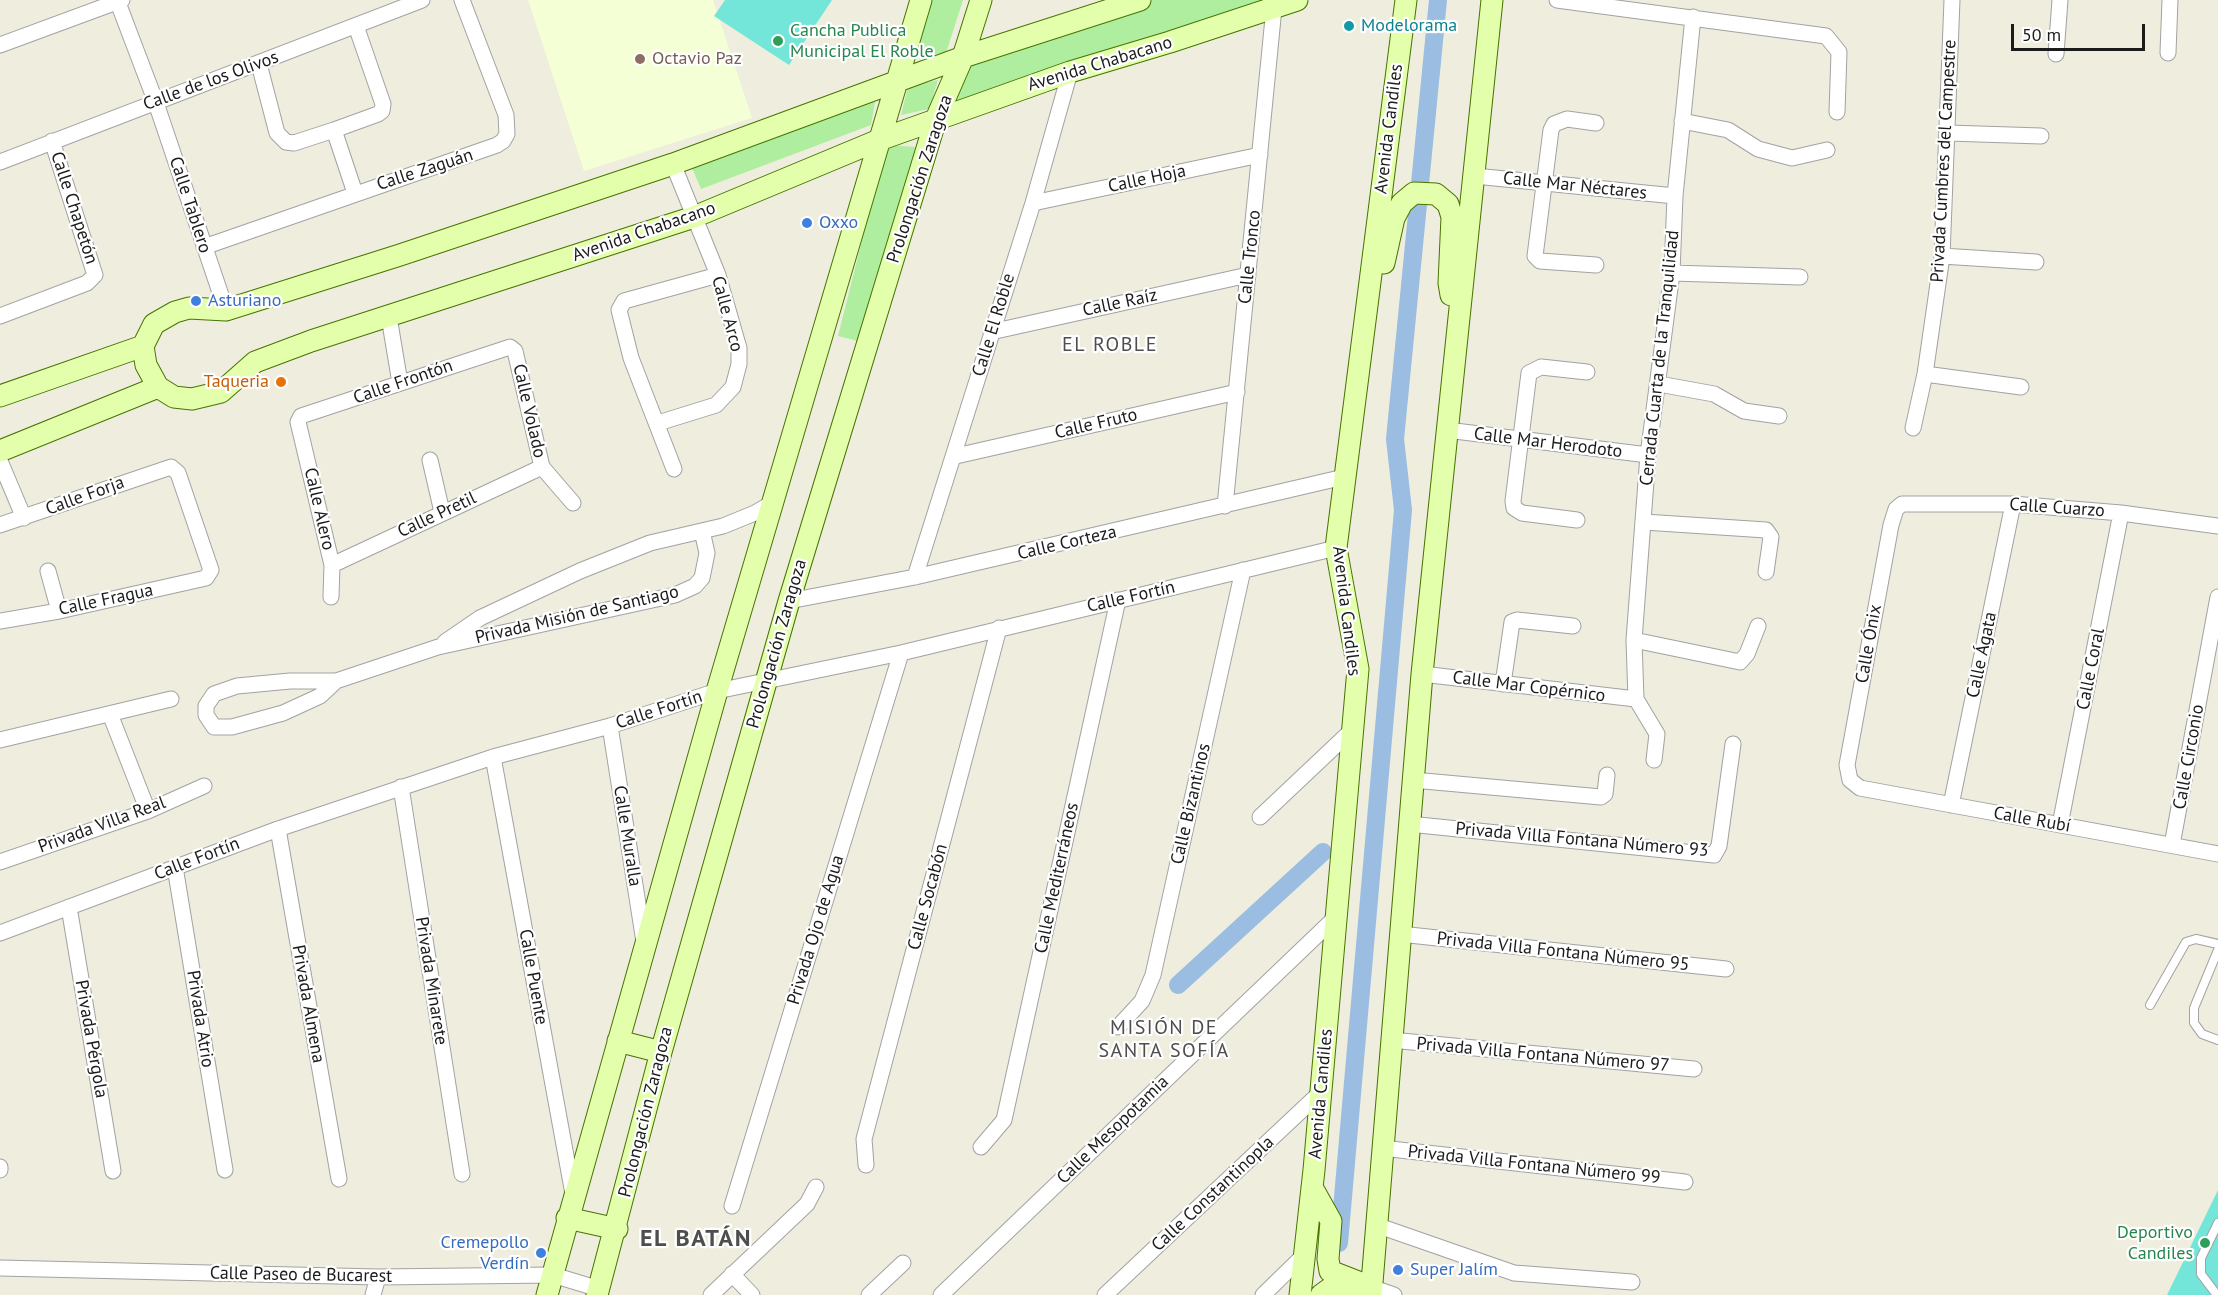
<!DOCTYPE html>
<html>
<head>
<meta charset="utf-8">
<style>
	body { margin:0 }
	#map { position:relative; width:2218px; height:1295px; overflow:hidden; background:#eeedde; font-family:"PT Sans",sans-serif }
	canvas { display:block }
	.scale { position:absolute; left:2011px; top:24px; width:134px; height:27px; box-sizing:border-box; border:3px solid #1b1b1b; border-top:0; padding-left:8px; font-size:18px; line-height:21px; white-space:nowrap; color:#1b1b1b; -webkit-text-stroke:4px #fff; paint-order:stroke }
</style>
</head>
<body>
<div id="map">
<canvas width="2218" height="1295"></canvas>
<div class="scale">50 m</div>
</div>
<script>
const g = document.querySelector('canvas').getContext('2d');
g.lineJoin = 'round';
function fill(path, color) {
  g.fillStyle = color;
  g.fill(path, 'evenodd');
}
function toPath(rows) {
  const path = new Path2D();
  for (const r of rows) {
    path.moveTo(r[0], r[1]);
    for (let i = 2; i < r.length; i += 2) path.lineTo(r[i], r[i + 1]);
  }
  return path;
}
function trace(path, color, width, dash) {
  g.strokeStyle = color;
  g.lineWidth = width;
  g.lineCap = dash ? 'butt' : 'round';
  g.setLineDash(dash || []);
  g.stroke(path);
}
function label(font, color, halo, rows, align = 'center') {
  g.font = font + ' "PT Sans",sans-serif';
  g.lineWidth = 4.5;
  g.setLineDash([]);
  g.textBaseline = 'middle';
  g.strokeStyle = halo;
  g.fillStyle = color;
  for (const [text, x, y, turn = 0] of rows) {
    g.save();
    g.translate(x, y);
    g.rotate((+turn || 0) * Math.PI / 180);
    g.textAlign = isNaN(turn) ? turn : align;
    if (halo) g.strokeText(text, 0, 0);
    g.fillText(text, 0, 0);
    g.restore();
  }
}
fill(toPath([
	[528,0,713,0,752,118,584,171]
]), '#f4ffd6');
fill(toPath([
	[932,0,963,0,946,53,912,56],
	[1152,0,1274,0,948,108,967,61],
	[938,80,929,109,901,115,908,87],
	[876,96,871,125,701,189,689,161],
	[886,145,917,147,858,341,838,336]
]), '#afee9e');
fill(toPath([
	[725,0,832,0,789,65,714,16],
	[2218,1190,2218,1295,2167,1295]
]), '#73e6d9');
trace(toPath([
	[1178,985,1323,852],
	[1339,1243,1403,510,1395,439,1438,0]
]), '#9abde1', 18);
const lane = toPath([
	[2218,950,2194,1008,2194,1023,2202,1034,2218,1040],
	[2150,1005,2186,942,2196,939,2218,944],
	[2217,1295,2201,1274,2201,1258,2218,1223]
]);
const street = toPath([
	[117,0,155,100,226,310],
	[1557,0,1826,36,1839,52,1837,112],
	[0,45,122,0],
	[2168,53,2170,0],
	[2056,54,2060,0],
	[259,64,277,133,286,142,294,143,334,130,378,114,382,111,383,104,356,26],
	[1682,121,1728,130,1758,149,1792,158,1827,150],
	[334,130,355,193],
	[1948,133,2041,136],
	[0,162,422,0],
	[1475,176,1675,196],
	[1033,203,1260,155],
	[204,247,497,145,503,141,507,134,506,115,462,0],
	[1942,256,2036,262],
	[1596,265,1540,261,1535,256,1551,130,1554,124,1567,119,1596,123],
	[1672,273,1800,277],
	[0,316,87,283,95,275,52,141],
	[389,317,400,383],
	[991,332,1248,275],
	[1925,374,2021,387],
	[1659,384,1714,394,1744,411,1779,416],
	[658,423,716,405,733,387,739,364,739,348,718,275,673,164],
	[1913,428,1925,374,1942,256,1952,0],
	[1447,430,1648,455],
	[956,456,1237,392],
	[430,460,442,512],
	[0,461,24,518],
	[674,469,631,358,619,310,624,301,718,275],
	[1225,506,1274,8],
	[1577,520,1522,513,1514,508,1513,501,1529,373,1541,367,1587,372],
	[1644,522,1766,530,1771,537,1766,572],
	[0,525,171,467,178,473,211,570,206,578,59,611,0,621],
	[2218,526,2121,513,2013,504,1902,504,1896,509,1891,525,1847,765,1850,780,1860,788,2218,854],
	[332,565,542,467],
	[48,571,59,611],
	[915,577,1033,203,1070,72],
	[331,597,332,565,298,422,301,416,510,347,515,351,542,467,573,503],
	[789,601,915,577,1344,477],
	[1634,640,1740,662,1747,654,1758,626],
	[445,642,480,618,580,571,650,543,723,526,755,513,772,503],
	[1422,674,1636,699],
	[336,681,320,696,283,713,232,727,214,727,206,715,206,706,214,694,237,686,290,681,336,681,438,647,675,595,695,586,702,578,707,553,702,531],
	[1503,684,1512,622,1517,620,1573,626],
	[1636,699,1634,640,1648,455,1672,273,1675,196,1693,17],
	[1636,699,1657,734,1654,760],
	[110,714,148,811],
	[610,726,644,942],
	[0,740,171,699],
	[493,757,573,1194],
	[1413,780,1601,797,1605,794,1607,775],
	[401,787,462,1174],
	[1951,805,2013,504],
	[1260,817,1350,732],
	[1409,824,1714,855,1719,846,1733,744],
	[2060,825,2121,513],
	[278,829,339,1179],
	[2172,845,2218,597],
	[0,862,148,811,204,786],
	[175,867,225,1170],
	[69,907,113,1171],
	[0,933,278,829,493,757,610,726,717,691,901,653,1336,548],
	[1400,934,1726,969],
	[1118,1027,1142,1001,1153,975,1243,570],
	[1391,1040,1694,1069],
	[981,1147,1004,1120,1118,600],
	[1382,1148,1685,1182],
	[866,1165,864,1139,999,628],
	[0,1167,0,1170],
	[732,1206,901,653],
	[1376,1225,1514,1273,1632,1282],
	[0,1268,378,1277,553,1275,599,1289],
	[732,1274,752,1295],
	[1371,1287,1394,1295],
	[373,1295,378,1277],
	[711,1295,807,1204,816,1187],
	[869,1295,903,1263],
	[941,1295,1337,916],
	[1105,1295,1321,1092],
	[1263,1295,1304,1255]
]);
const secondary = toPath([
	[1384,263,1394,218,1402,203,1414,193,1436,194,1448,204,1452,217,1449,283,1451,295],
	[143,346,146,365,158,387],
	[0,396,143,346,154,324,175,312,189,308,226,310,400,255,673,164,963,57,1140,0],
	[0,451,158,387,174,397,192,399,221,392,255,362,311,341,694,217,879,140,1070,72,1170,42,1297,0],
	[618,1041,661,1052],
	[1312,1187,1331,1221,1328,1259,1330,1271,1371,1287],
	[567,1218,617,1229],
	[547,1295,717,691,921,0],
	[597,1295,661,1052,789,601,936,119,963,57,981,0],
	[1300,1295,1314,1170,1358,669,1336,548,1406,0],
	[1321,1295,1332,1287,1356,1287],
	[1371,1295,1422,674,1492,0]
]);
trace(lane, '#a2a2a2', 10);
trace(street, '#a2a2a2', 17);
trace(secondary, '#477300', 23);
trace(lane, '#fff', 8);
trace(street, '#fff', 15);
trace(secondary, '#e4ffab', 21);
for (const [x, y, r, color] of [
	[1349,26,6,"#0f9aa8"],
	[778,41,6,"#2e9e5b"],
	[640,59,6,"#8d6e63"],
	[807,223,6,"#3f7fe0"],
	[196,301,6,"#3f7fe0"],
	[281,382,6,"#e8710a"],
	[2205,1243,6,"#2e9e5b"],
	[541,1253,6,"#3f7fe0"],
	[1398,1270,6,"#3f7fe0"]
]) {
  const dot = new Path2D();
  dot.arc(x, y, r, 0, 2 * Math.PI);
  g.fillStyle = color;
  g.fill(dot);
  trace(dot, '#fff', 2);
}
label('18px', '#0d838f', '#fff', [
	["Modelorama",1361,26]
], 'left');
label('18px', '#27864d', '#fff', [
	["Cancha Publica",790,31],
	["Municipal El Roble",790,52],
	["Deportivo",2193,1233,"right"],
	["Candiles",2193,1254,"right"]
], 'left');
label('18px', '#785e54', '#fff', [
	["Octavio Paz",652,59]
], 'left');
label('18px', '#1b1b1b', '#fff', [
	["Avenida Chabacano",1100,64,-17],
	["Calle de los Olivos",211,81,-20],
	["Avenida Candiles",1389,129,-83],
	["Privada Cumbres del Campestre",1944,161,-87],
	["Calle Zaguán",425,170,-18],
	["Prolongación Zaragoza",920,179,-72],
	["Calle Hoja",1147,179,-12],
	["Calle Mar Néctares",1575,186,6],
	["Calle Tablero",190,205,72],
	["Calle Chapetón",74,208,72],
	["Avenida Chabacano",644,232,-19],
	["Calle Tronco",1250,257,-84],
	["Calle Raíz",1120,303,-12],
	["Calle Arco",727,314,75],
	["Calle El Roble",994,325,-73],
	["Cerrada Cuarta de la Tranquilidad",1660,358,-84],
	["Calle Frontón",403,382,-19],
	["Calle Volado",529,411,77],
	["Calle Fruto",1096,424,-13],
	["Calle Mar Herodoto",1548,443,7],
	["Calle Forja",85,496,-20],
	["Calle Cuarzo",2057,508,4],
	["Calle Alero",319,509,77],
	["Calle Pretil",437,515,-25],
	["Calle Corteza",1067,543,-13],
	["Calle Fortín",1131,597,-13],
	["Calle Fragua",106,600,-12],
	["Avenida Candiles",1346,611,83],
	["Privada Misión de Santiago",577,615,-13],
	["Prolongación Zaragoza",777,644,-74],
	["Calle Ónix",1869,644,-80],
	["Calle Ágata",1982,655,-78],
	["Calle Coral",2091,669,-79],
	["Calle Mar Copérnico",1529,687,7],
	["Calle Fortín",659,710,-18],
	["Calle Circonio",2189,757,-80],
	["Calle Bizantinos",1191,804,-77],
	["Calle Rubí",2032,820,10],
	["Privada Villa Real",102,825,-20],
	["Calle Muralla",627,836,81],
	["Privada Villa Fontana Número 93",1582,840,5],
	["Calle Fortín",197,859,-21],
	["Calle Mediterráneos",1057,878,-78],
	["Calle Socabón",928,897,-75],
	["Privada Ojo de Agua",816,930,-73],
	["Privada Villa Fontana Número 95",1563,952,6],
	["Calle Puente",533,977,80],
	["Privada Minarete",431,981,81],
	["Privada Almena",308,1004,80],
	["Privada Atrio",200,1019,81],
	["Privada Pérgola",91,1039,80],
	["Privada Villa Fontana Número 97",1543,1055,5],
	["Avenida Candiles",1321,1094,-85],
	["Prolongación Zaragoza",646,1112,-76],
	["Calle Mesopotamia",1113,1130,-44],
	["Privada Villa Fontana Número 99",1534,1165,6],
	["Calle Constantinopla",1213,1194,-43],
	["Calle Paseo de Bucarest",301,1275,1]
]);
label('18px', '#366cbe', '#fff', [
	["Oxxo",819,223],
	["Asturiano",208,301],
	["Cremepollo",529,1243,"right"],
	["Verdín",529,1264,"right"],
	["Super Jalím",1410,1270]
], 'left');
label('18px', '#c56008', '#fff', [
	["Taqueria",269,382]
], 'right');
g.letterSpacing = '1.5px';
label('20px', '#4e4e4e', '#fff', [
	["EL ROBLE",1110,345],
	["MISIÓN DE",1164,1028],
	["SANTA SOFÍA",1164,1051]
]);
g.letterSpacing = '0px';
g.letterSpacing = '1.5px';
label('bold 24px', '#4e4e4e', '#fff', [
	["EL BATÁN",696,1239]
]);
g.letterSpacing = '0px';
</script>
</body>
</html>
